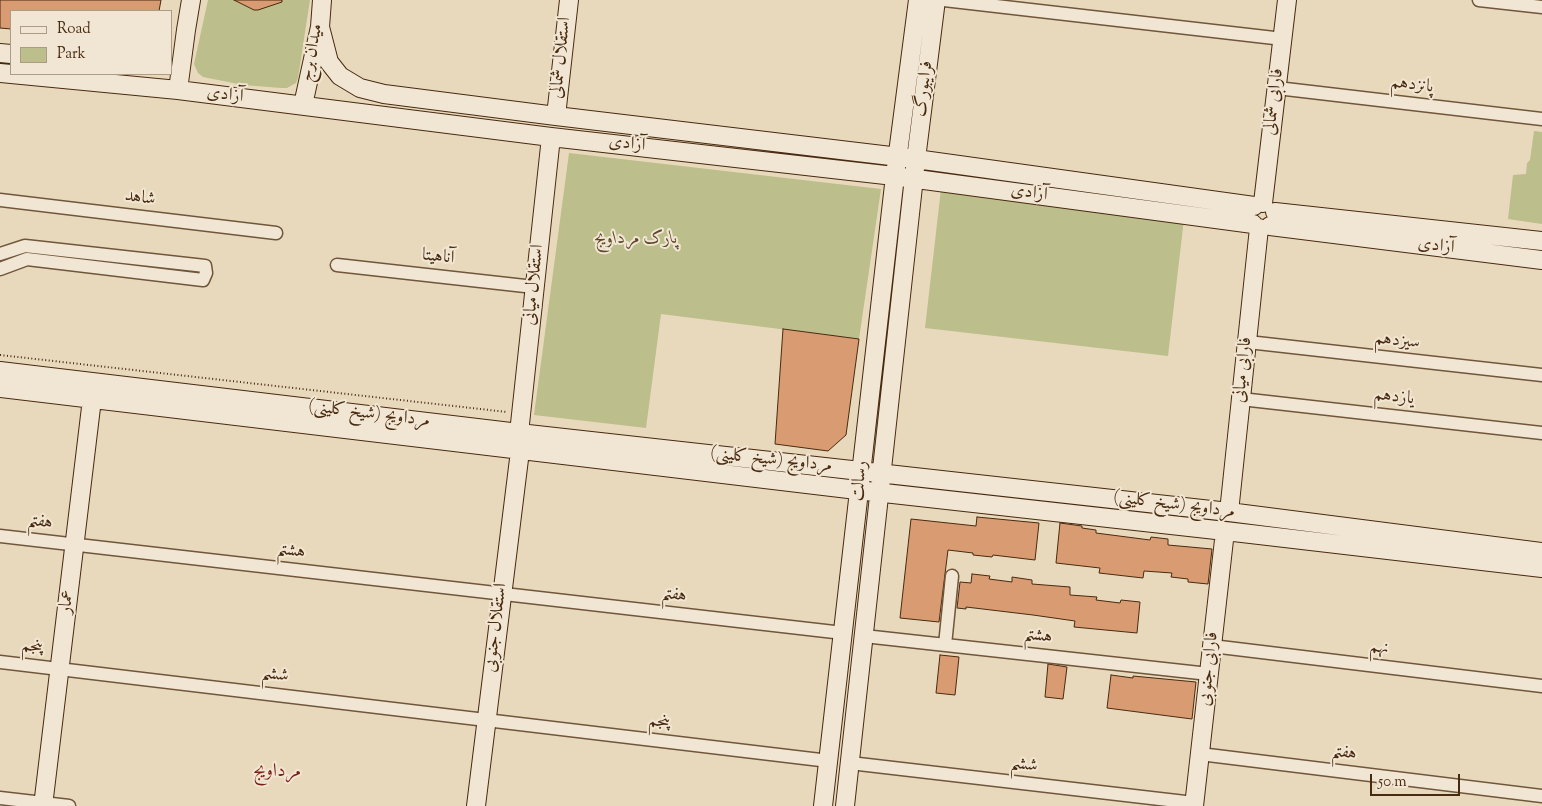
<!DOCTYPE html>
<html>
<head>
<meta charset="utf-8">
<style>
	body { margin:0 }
	#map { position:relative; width:1542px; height:806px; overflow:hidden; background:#e9d9bc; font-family:"Sorts Mill Goudy",serif }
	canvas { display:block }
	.legend { position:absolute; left:10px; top:10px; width:162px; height:65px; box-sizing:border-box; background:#f1e6d3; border:1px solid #ad9b85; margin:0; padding:6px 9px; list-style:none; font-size:15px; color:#482a10 }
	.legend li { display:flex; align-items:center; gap:10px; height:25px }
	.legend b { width:25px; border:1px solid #ad9b85 }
	.scale { position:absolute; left:1370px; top:774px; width:90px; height:22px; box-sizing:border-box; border:2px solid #482a10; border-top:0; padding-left:6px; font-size:15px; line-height:18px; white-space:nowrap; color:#482a10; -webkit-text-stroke:4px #f1e6d3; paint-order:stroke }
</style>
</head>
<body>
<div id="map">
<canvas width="1542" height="806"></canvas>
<ul class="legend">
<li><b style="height:6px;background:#f1e6d3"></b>Road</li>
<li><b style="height:14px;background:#bcbe8c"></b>Park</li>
</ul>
<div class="scale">50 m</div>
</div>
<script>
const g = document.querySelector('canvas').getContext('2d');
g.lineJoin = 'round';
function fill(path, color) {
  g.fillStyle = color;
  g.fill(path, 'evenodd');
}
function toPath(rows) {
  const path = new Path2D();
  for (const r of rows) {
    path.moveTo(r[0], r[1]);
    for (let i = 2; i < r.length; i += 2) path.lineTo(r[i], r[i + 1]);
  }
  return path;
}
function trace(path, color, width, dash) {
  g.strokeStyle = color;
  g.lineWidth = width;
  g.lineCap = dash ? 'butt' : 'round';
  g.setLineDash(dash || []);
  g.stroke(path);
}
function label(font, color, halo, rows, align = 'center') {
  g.font = font + ' "Sorts Mill Goudy",Amiri,serif';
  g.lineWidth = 4;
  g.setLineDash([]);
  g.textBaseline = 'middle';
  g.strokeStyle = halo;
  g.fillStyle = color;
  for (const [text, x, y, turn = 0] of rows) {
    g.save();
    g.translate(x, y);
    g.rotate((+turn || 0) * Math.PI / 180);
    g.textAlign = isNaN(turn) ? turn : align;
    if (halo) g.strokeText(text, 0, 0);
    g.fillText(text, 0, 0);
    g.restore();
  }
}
fill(toPath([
	[208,0,310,0,298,78,296,83,287,88,281,88,243,85,203,77,198,73,194,64],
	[1534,131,1542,132,1542,224,1508,219,1513,175,1526,174,1527,163,1530,160],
	[569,153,881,189,859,339,661,314,646,428,534,415],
	[941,189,1184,219,1168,356,925,328]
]), '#bcbe8c');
const building = toPath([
	[0,0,161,0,159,11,11,11,11,29,0,28,0,0],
	[234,0,282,0,282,2,258,10,254,10,234,0],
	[783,329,859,339,846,435,828,451,775,444,783,329],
	[977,517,1039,523,1035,560,993,555,992,557,973,555,973,553,948,550,939,622,900,618,911,519,976,526,977,517],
	[1060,523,1082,526,1082,528,1096,530,1096,533,1150,540,1151,537,1168,539,1168,545,1212,549,1208,584,1188,582,1188,579,1171,577,1172,573,1144,571,1143,578,1099,573,1100,568,1056,563,1060,523],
	[972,574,990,576,989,579,1012,582,1012,577,1032,580,1032,584,1070,587,1070,595,1097,597,1096,600,1120,603,1121,600,1140,602,1137,633,1074,627,1075,621,1033,615,966,607,966,609,957,608,960,582,971,583,972,574],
	[940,655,959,657,955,695,936,693,940,655],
	[1048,664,1067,667,1063,699,1045,697,1048,664],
	[1111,675,1133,678,1133,676,1196,682,1192,719,1107,708,1111,675]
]);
fill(building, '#d99b72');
trace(building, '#482a10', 1);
const street = toPath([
	[944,0,1283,39],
	[1479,0,1542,7],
	[1277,88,1542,119],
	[0,200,276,233],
	[0,254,25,246,205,266,206,273,203,280,27,259,0,269],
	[337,265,534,287],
	[1248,342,1542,375],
	[1241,399,1542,433],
	[0,536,843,633],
	[864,636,1209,674],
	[945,645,952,576],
	[1212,646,1542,686],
	[0,662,829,761],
	[1200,754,1542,796],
	[850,763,1194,803],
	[0,798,69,806]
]);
const secondary = toPath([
	[320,27,329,62,340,76,360,88,384,94,556,116,916,159,1254,206],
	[0,53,11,54],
	[0,73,178,90,551,137,894,176,1253,224],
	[178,90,186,30,191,0],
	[303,105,320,27,322,0],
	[556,116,569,0],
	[1263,203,1287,0],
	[1275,212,1542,241],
	[1270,226,1542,260],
	[0,371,519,433,1229,512,1542,552],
	[0,388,857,490,1225,531,1542,568],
	[519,433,551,137],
	[1229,512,1259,228],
	[43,806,92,399],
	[476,806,520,451],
	[823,806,895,176,918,0],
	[845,806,916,159,936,0],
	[1194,806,1225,531]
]);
trace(street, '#70563b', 15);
trace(secondary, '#482a10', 20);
trace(toPath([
	[0,355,507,412]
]), '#482a10', 2, [1, 2.5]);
trace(street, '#f1e6d3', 12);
trace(secondary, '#f1e6d3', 18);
label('18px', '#482a10', '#f1e6d3', [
	["میدان برج",313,53,-79],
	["استقلال شمالی",562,58,-84],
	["پانزدهم",1412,86,7],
	["فرایبورگ",925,89,-83],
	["آزادی",225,96,7],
	["فارابی شمالی",1275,102,-83],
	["آزادی",627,145,6],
	["آزادی",1029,194,8],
	["شاهد",140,199,7],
	["آزادی",1436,247,7],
	["آناهیتا",438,258,6],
	["استقلال میانی",535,285,-84],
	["سیزدهم",1397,342,6],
	["فارابی میانی",1244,370,-84],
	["یازدهم",1394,398,7],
	["مرداویج (شیخ کلینی)",369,415,7],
	["مرداویج (شیخ کلینی)",771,461,6],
	["رسالت",861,481,-84],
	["مرداویج (شیخ کلینی)",1174,506,7],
	["هفتم",40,523,7],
	["هشتم",291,552,7],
	["هفتم",674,596,7],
	["عمار",68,602,-83],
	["استقلال جنوبی",497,628,-83],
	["هشتم",1038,637,6],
	["پنجم",32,648,6],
	["نهم",1379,649,7],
	["فارابی جنوبی",1210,669,-84],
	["ششم",275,676,7],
	["پنجم",659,723,7],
	["هفتم",1344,754,7],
	["ششم",1024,766,7]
]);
label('italic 18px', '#5f4829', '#f1e6d3', [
	["پارک مرداویج",636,240]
]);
label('19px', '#7a1f14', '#f1e6d3', [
	["مرداویج",277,773]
]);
</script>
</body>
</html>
